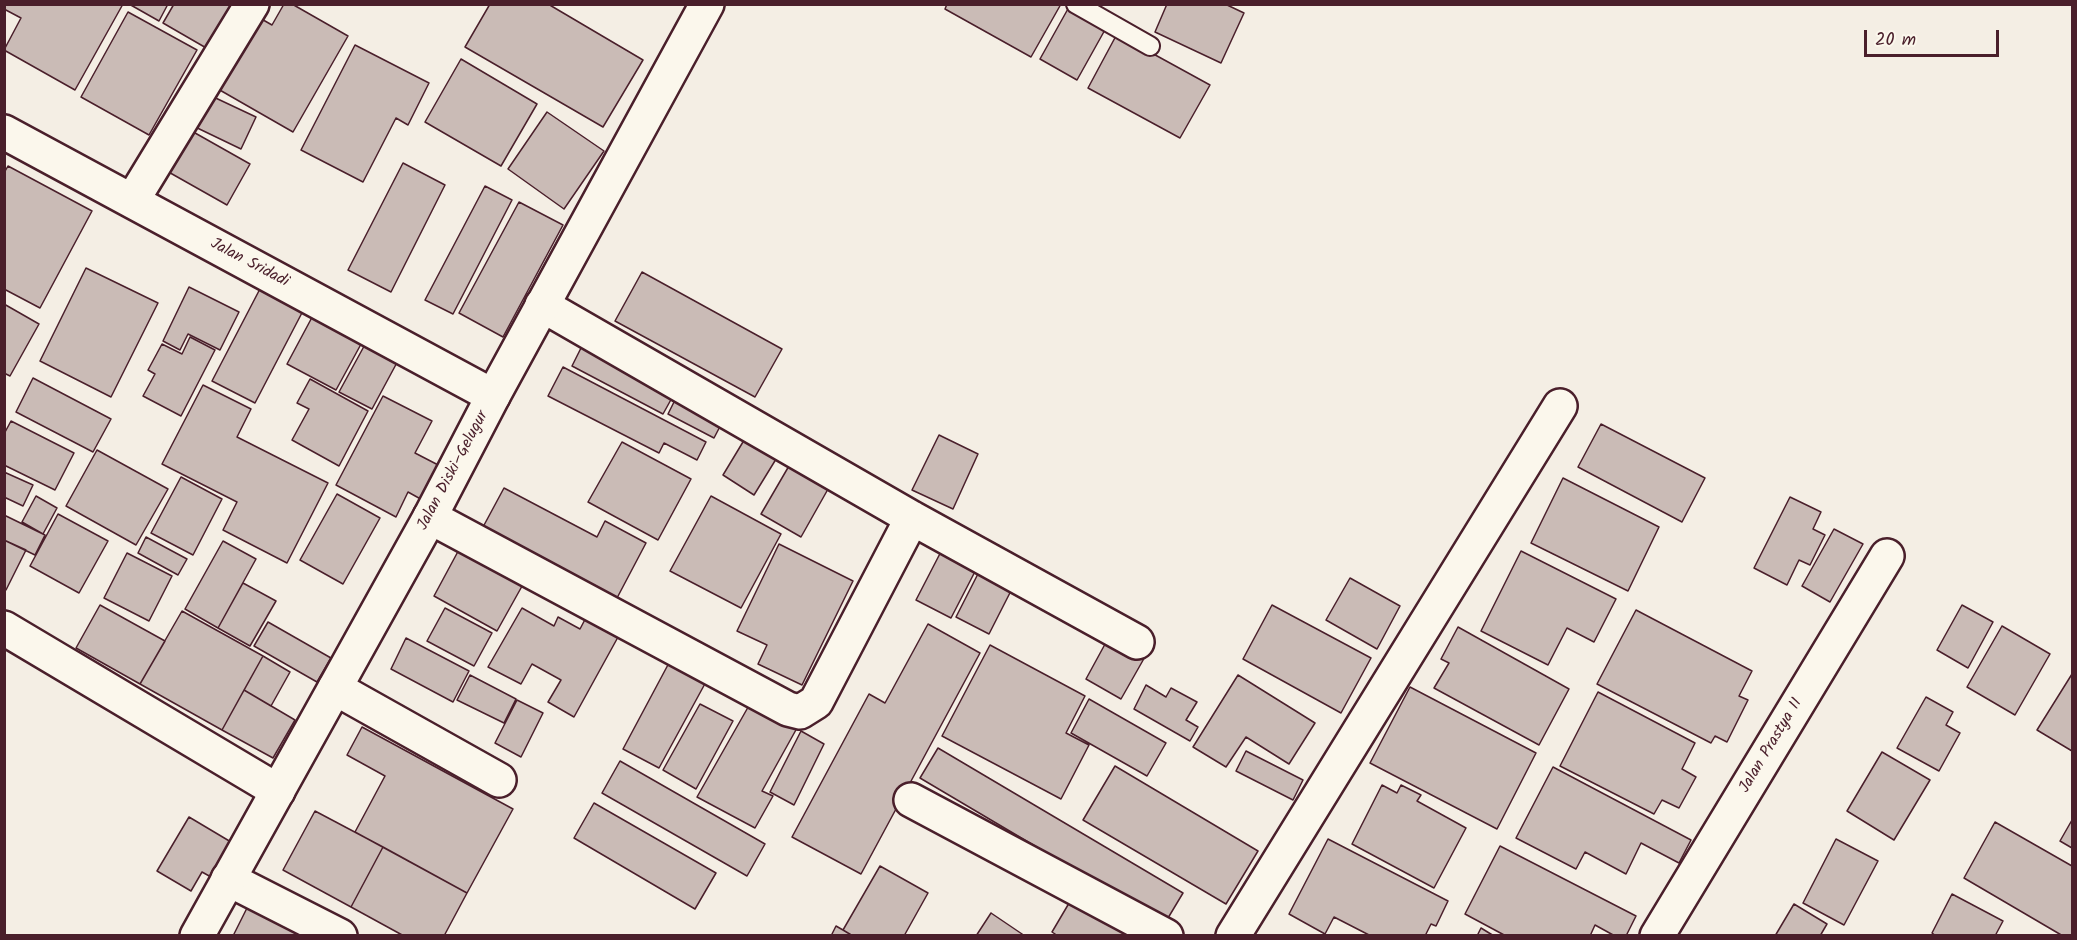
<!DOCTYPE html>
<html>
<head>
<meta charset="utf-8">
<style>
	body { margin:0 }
	#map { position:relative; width:2077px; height:940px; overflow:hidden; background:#f4eee4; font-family:Kalam,sans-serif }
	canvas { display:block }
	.frame { position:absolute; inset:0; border:6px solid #4a1f2b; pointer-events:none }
	.scale { position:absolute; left:1864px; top:30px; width:135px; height:27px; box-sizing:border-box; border:3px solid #4a1f2b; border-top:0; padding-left:8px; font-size:18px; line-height:21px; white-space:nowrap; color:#4a1f2b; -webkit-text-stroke:4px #fbf7ec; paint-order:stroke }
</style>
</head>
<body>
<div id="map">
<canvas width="2077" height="940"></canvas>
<div class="frame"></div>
<div class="scale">20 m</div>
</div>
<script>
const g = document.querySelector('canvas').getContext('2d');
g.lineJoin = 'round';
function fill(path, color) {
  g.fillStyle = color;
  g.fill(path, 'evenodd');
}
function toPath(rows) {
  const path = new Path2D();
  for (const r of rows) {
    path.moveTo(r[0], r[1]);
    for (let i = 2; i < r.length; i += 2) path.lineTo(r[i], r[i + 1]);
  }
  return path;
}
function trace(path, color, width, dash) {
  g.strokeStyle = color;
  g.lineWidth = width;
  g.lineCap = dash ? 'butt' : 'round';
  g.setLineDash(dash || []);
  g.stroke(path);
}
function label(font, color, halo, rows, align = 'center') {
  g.font = font + ' Kalam,sans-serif';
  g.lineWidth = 4.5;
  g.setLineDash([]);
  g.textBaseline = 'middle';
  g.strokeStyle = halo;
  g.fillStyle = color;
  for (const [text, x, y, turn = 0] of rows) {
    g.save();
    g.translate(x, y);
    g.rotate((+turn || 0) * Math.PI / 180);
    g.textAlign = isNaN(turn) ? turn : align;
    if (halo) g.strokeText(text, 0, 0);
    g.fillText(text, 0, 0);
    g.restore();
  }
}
const building = toPath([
	[4,4,123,4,75,90,4,50,21,18,4,9,4,4],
	[129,4,168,4,159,21,129,4],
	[174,4,234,4,208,49,163,23,174,4],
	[284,4,292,4,348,36,293,132,218,89,258,17,272,25,284,4],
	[490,4,548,4,643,60,603,127,465,47,490,4],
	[947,4,1061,4,1031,57,945,9,947,4],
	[1167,4,1225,4,1244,13,1221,63,1155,32,1167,4],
	[1069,7,1106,28,1077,80,1040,59,1069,7],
	[128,12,197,50,149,135,81,97,128,12],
	[1117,34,1210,85,1180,138,1088,88,1117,34],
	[355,45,429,83,408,125,396,118,363,182,301,150,355,45],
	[461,59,537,104,501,166,425,122,461,59],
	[205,93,256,117,241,149,189,124,205,93],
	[547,112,604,151,564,209,508,169,547,112],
	[188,129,250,164,227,205,165,170,188,129],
	[403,163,445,185,391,292,348,270,403,163],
	[8,166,92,211,40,308,4,289,4,173,8,166],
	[485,186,512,200,453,314,425,300,485,186],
	[519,202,563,225,503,337,459,313,519,202],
	[86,268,158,303,111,397,40,361,86,268],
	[642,272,782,349,755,397,615,321,642,272],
	[262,285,305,307,255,403,212,381,262,285],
	[189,287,239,312,220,350,188,334,180,350,163,341,189,287],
	[4,304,39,324,10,376,4,373,4,304],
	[317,308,366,335,336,390,287,364,317,308],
	[190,337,215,350,181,416,143,396,155,374,148,370,162,344,182,354,190,337],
	[586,338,678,387,663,414,572,366,586,338],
	[368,339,400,357,372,409,339,392,368,339],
	[563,367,706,442,697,460,664,443,659,453,548,396,563,367],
	[33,378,111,419,93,452,16,412,33,378],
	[310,379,368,411,339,466,292,440,309,409,297,403,310,379],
	[203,385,251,409,237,437,328,483,287,563,223,530,237,502,162,464,203,385],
	[680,390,727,413,714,438,668,414,680,390],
	[383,396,432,421,415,453,444,468,426,502,408,492,396,517,336,485,383,396],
	[11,421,74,453,55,490,4,465,4,434,11,421],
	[1601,424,1705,478,1682,522,1578,467,1601,424],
	[749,432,781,451,754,495,723,475,749,432],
	[939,435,978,454,953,509,912,490,939,435],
	[622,442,691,479,658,540,588,502,622,442],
	[97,450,168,489,136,545,66,506,97,450],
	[793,459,832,482,801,537,761,514,793,459],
	[4,472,33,485,23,506,4,497,4,472],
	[181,477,222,499,193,555,151,533,181,477],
	[1563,478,1659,527,1628,591,1531,543,1563,478],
	[504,488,597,537,605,521,646,543,617,598,483,527,504,488],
	[337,494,380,518,343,584,300,560,337,494],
	[36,496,57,508,43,534,22,522,36,496],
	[711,496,781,534,741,608,670,571,711,496],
	[1790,497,1821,512,1813,529,1825,535,1810,565,1799,560,1787,585,1754,568,1790,497],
	[58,514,108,541,79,593,30,566,58,514],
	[4,515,45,535,35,555,4,540,4,515],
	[1834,529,1863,544,1830,602,1802,586,1834,529],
	[146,537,187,559,178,575,138,553,146,537],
	[4,540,26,550,6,590,4,589,4,540],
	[947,540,982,558,951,618,916,600,947,540],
	[223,541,256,559,218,628,185,609,223,541],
	[462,544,526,579,497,631,434,596,462,544],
	[779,544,853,581,802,685,758,664,767,645,737,631,779,544],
	[1521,551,1616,599,1594,642,1567,628,1548,665,1481,631,1521,551],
	[127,553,172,576,149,621,104,598,127,553],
	[984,562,1017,579,989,634,956,617,984,562],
	[1350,578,1400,606,1377,649,1326,620,1350,578],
	[243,583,276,601,250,646,218,628,243,583],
	[100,605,165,641,140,684,76,648,100,605],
	[1272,605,1371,658,1341,713,1243,659,1272,605],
	[1962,605,1993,622,1968,668,1937,650,1962,605],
	[445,608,492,633,474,666,427,641,445,608],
	[522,608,554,626,558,617,580,629,590,610,623,628,574,717,548,702,561,680,532,664,521,684,488,667,522,608],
	[1636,610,1752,671,1739,696,1748,700,1727,742,1715,736,1711,743,1597,684,1636,610],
	[182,611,263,656,222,730,140,684,182,611],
	[268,622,331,658,317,682,254,646,268,622],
	[928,624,980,653,861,874,792,837,869,694,885,703,928,624],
	[2002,626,2050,654,2015,715,1967,687,2002,626],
	[1458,627,1569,689,1539,745,1434,688,1449,663,1441,659,1458,627],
	[1110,635,1146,655,1121,699,1086,679,1110,635],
	[406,638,469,671,453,702,391,669,406,638],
	[990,645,1085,696,1066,733,1089,745,1061,799,942,736,990,645],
	[263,656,290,672,271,706,244,690,263,656],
	[670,661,707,680,659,768,623,749,670,661],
	[2072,674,2072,751,2037,730,2072,674],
	[470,675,516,699,504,723,457,700,470,675],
	[1238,675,1315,723,1289,764,1246,737,1226,767,1193,747,1238,675],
	[1146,685,1166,697,1171,688,1197,702,1186,720,1198,727,1190,741,1134,709,1146,685],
	[1410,687,1536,753,1497,829,1370,763,1410,687],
	[244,690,295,720,273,758,222,730,244,690],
	[1598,692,1695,743,1682,769,1696,777,1679,808,1662,800,1654,814,1560,766,1598,692],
	[1926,697,1953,712,1946,725,1960,733,1939,771,1897,748,1926,697],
	[1089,699,1166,743,1147,776,1071,733,1089,699],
	[517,700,543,713,521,757,495,743,517,700],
	[751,702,797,728,762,791,773,796,755,828,697,797,751,702],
	[700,704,733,721,696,789,663,770,700,704],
	[362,727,513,809,467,893,355,832,385,776,347,755,362,727],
	[801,731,824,744,794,805,770,792,801,731],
	[938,748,1183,893,1165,923,920,778,938,748],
	[1246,751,1303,780,1293,800,1236,771,1246,751],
	[1882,752,1930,780,1894,840,1847,811,1882,752],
	[620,761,765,844,747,876,602,793,620,761],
	[1115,766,1258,851,1226,904,1083,820,1115,766],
	[1553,767,1691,840,1679,863,1641,843,1626,874,1585,852,1576,869,1516,838,1553,767],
	[1382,785,1397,793,1401,785,1421,795,1417,801,1466,828,1434,888,1352,844,1382,785],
	[594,803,716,873,695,909,574,838,594,803],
	[315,811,383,847,351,907,283,870,315,811],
	[189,817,231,842,211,877,202,872,191,891,157,871,189,817],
	[2072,820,2072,848,2060,841,2072,820],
	[1995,822,2072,866,2072,936,2063,936,1964,878,1995,822],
	[1328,839,1448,901,1436,926,1431,924,1425,936,1371,936,1334,917,1325,934,1289,914,1328,839],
	[1836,839,1878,861,1844,925,1803,903,1836,839],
	[1500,846,1636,916,1626,936,1615,936,1595,925,1590,936,1506,936,1465,914,1500,846],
	[383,847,467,893,444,936,404,936,351,907,383,847],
	[880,866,928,893,904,936,853,936,843,930,880,866],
	[1075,893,1148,936,1058,936,1052,932,1075,893],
	[1952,894,2003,921,1995,936,1936,936,1932,933,1952,894],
	[1794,904,1827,924,1820,936,1775,936,1794,904],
	[247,908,301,936,233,936,247,908],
	[991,913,1025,936,976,936,991,913],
	[836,926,843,930,853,936,831,936,836,926],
	[1481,928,1494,936,1477,936,1481,928]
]);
fill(building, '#cabbb6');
trace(building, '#4a1f2b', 1.5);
const lane = toPath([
	[1076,4,1150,46]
]);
const street = toPath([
	[4,132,493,396],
	[132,201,252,4],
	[542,305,912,518,1137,642],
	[430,517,788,709,800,712,816,702,912,518],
	[4,628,278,791],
	[335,688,499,780],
	[911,800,1166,936],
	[228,879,340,936],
	[1233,936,1560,406],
	[1657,936,1887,556]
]);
const secondary = toPath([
	[197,936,430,517,493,396,707,4]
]);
trace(lane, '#4a1f2b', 22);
trace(street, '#4a1f2b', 38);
trace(secondary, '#4a1f2b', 38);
trace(lane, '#fbf7ec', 18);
trace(street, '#fbf7ec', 33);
trace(secondary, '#fbf7ec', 33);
label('16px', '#4a1f2b', '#fbf7ec', [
	["Jalan Sridadi",249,264,28],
	["Jalan Diski–Gelugur",454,471,-62],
	["Jalan Prastya II",1772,746,-59]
]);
</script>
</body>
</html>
